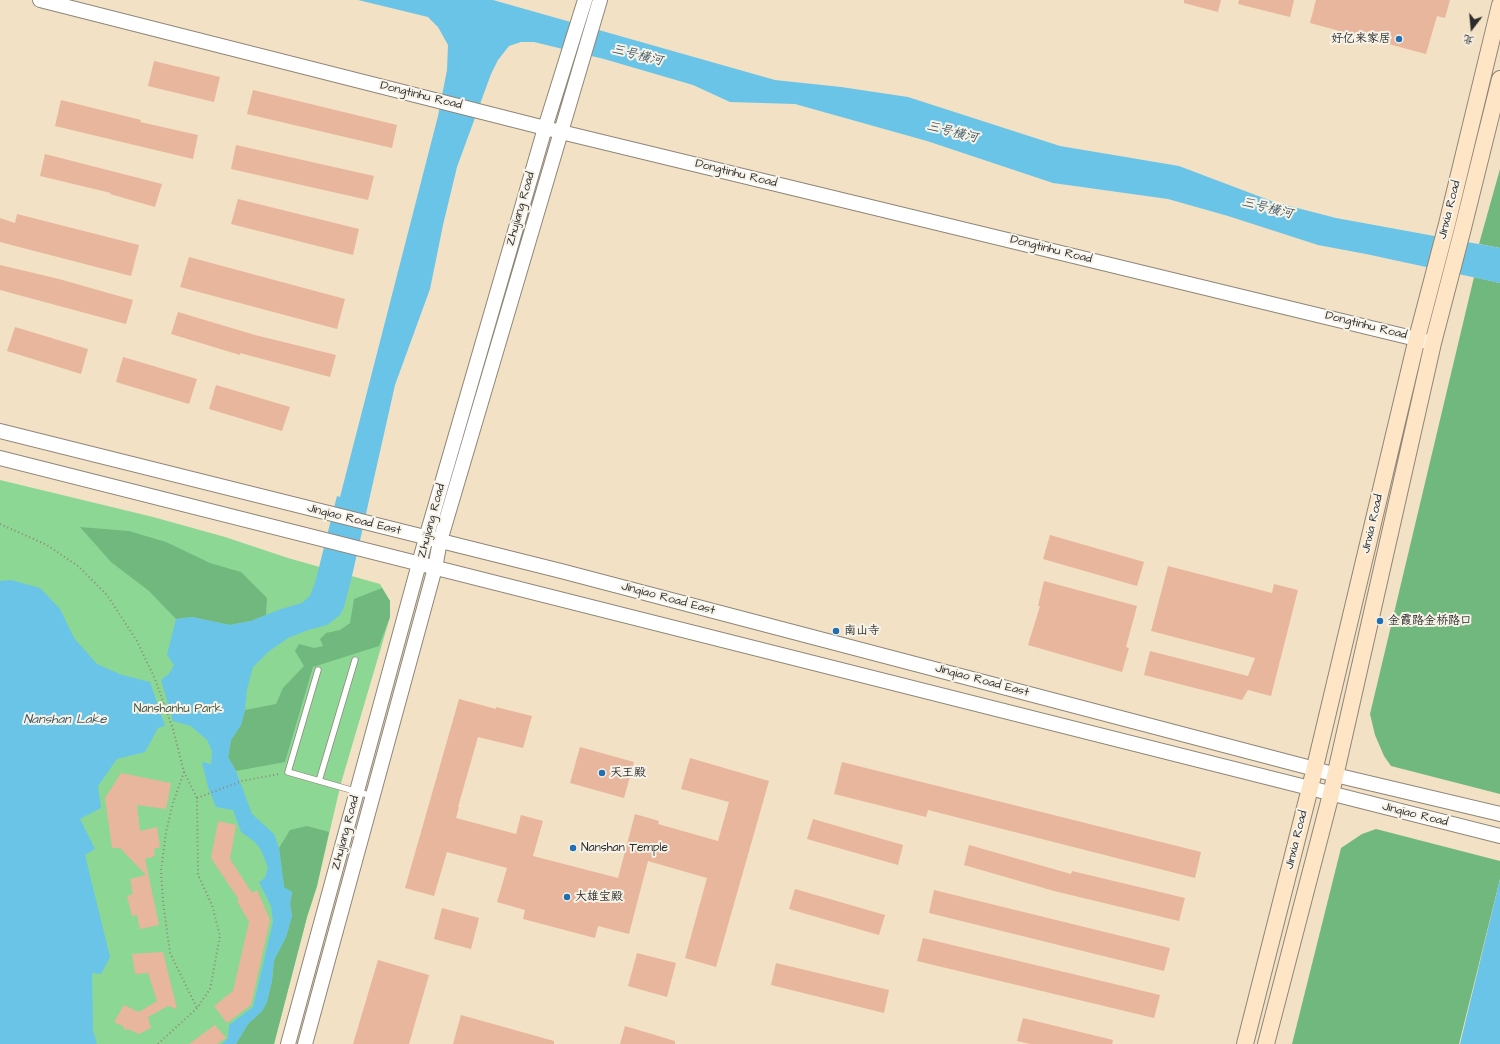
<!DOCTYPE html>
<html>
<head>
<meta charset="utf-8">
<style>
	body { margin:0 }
	#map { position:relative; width:1500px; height:1044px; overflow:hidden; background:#f2e1c4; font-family:"Architects Daughter","LXGW WenKai TC",sans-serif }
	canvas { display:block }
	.north { position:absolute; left:1452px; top:8px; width:40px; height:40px; -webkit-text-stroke:3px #f7f3e8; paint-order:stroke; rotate:196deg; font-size:11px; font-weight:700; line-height:16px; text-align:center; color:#2b2b2b }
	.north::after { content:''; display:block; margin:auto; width:14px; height:18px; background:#2b2b2b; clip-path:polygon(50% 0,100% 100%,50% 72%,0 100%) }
</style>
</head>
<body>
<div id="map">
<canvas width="1500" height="1044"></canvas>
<div class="north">北</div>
</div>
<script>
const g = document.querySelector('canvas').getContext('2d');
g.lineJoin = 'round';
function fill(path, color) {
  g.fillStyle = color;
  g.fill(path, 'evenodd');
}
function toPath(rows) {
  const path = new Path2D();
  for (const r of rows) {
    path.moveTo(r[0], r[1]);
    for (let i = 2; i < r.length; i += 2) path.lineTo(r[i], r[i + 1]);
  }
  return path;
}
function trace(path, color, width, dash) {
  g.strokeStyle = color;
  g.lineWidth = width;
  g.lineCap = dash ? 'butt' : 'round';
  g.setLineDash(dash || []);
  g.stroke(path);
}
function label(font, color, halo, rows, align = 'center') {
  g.font = font + ' "Architects Daughter","LXGW WenKai TC",sans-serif';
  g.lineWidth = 4;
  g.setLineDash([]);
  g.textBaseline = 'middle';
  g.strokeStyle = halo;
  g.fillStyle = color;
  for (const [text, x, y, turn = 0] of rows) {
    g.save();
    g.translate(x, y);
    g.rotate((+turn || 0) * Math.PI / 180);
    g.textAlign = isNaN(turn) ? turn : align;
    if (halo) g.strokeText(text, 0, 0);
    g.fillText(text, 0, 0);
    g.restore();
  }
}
fill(toPath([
	[0,480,153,517,225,537,288,558,380,584,390,601,390,617,341,783,317,886,307,917,274,1044,0,1044]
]), '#8cd794');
fill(toPath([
	[1500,169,1500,248,1479,244],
	[1474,277,1500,283,1500,794,1391,766,1384,756,1375,735,1370,714],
	[80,527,129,531,166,542,210,563,241,572,267,598,266,615,251,621,230,625,192,617,176,619,149,591,111,562],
	[382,588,390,601,390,617,379,646,313,667,285,762,236,771,228,757,231,740,241,725,245,710,276,704,283,688,304,666,295,651,299,644,314,648,323,646,320,639,326,633,340,630,350,623,354,599],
	[307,826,329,832,317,886,307,917,274,1044,236,1044,248,1024,262,1011,267,1002,272,980,274,960,286,937,292,916,290,904,292,892,284,888,279,848,290,830],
	[1376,829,1500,861,1500,879,1459,1044,1292,1044,1341,848,1362,834]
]), '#71b87e');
fill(toPath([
	[358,0,493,0,775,80,841,87,908,97,1060,146,1179,166,1274,202,1336,218,1500,248,1500,283,1366,254,1318,245,1228,216,1168,199,1053,183,927,141,795,104,730,102,693,85,604,59,534,42,521,42,509,46,498,60,491,74,457,167,443,225,430,289,395,385,352,576,344,607,340,615,327,625,308,630,288,638,268,652,253,667,247,689,245,710,241,725,231,740,228,757,236,771,252,814,274,834,279,848,284,887,292,892,290,904,292,916,286,937,274,960,272,980,267,1002,262,1011,248,1024,236,1044,222,1044,228,1038,229,1025,253,1007,273,922,271,906,259,882,265,878,268,867,261,850,255,842,241,832,233,810,216,807,208,787,202,762,211,764,212,751,207,740,191,726,173,721,161,680,169,674,174,665,167,655,176,619,192,617,230,625,251,621,281,609,302,603,310,596,315,583,337,496,340,497,438,116,447,70,448,45,438,27,428,17],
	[11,580,40,588,60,609,74,638,97,664,122,675,150,682,165,726,158,728,145,752,117,759,98,786,101,808,80,819,95,849,85,855,110,957,101,974,92,973,93,1031,97,1044,0,1044,0,581],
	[1500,879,1500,1044,1460,1044]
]), '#6ac4e8');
fill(toPath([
	[1184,0,1221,0,1218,12,1184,3],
	[1239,0,1294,0,1290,17,1238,4],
	[1316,0,1450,0,1445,18,1437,16,1426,54,1310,23],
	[154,61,220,77,214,102,148,86],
	[253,90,397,125,392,148,247,114],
	[61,100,141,120,140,122,198,135,193,159,55,126],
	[236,145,374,176,368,200,231,169],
	[45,154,162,184,155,207,110,194,111,193,40,176],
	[238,199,359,229,353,255,231,224],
	[17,214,139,245,131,276,0,242,0,218,15,223],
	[189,257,345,299,337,329,180,287],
	[0,265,59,279,133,300,126,324,0,290],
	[178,312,255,335,336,355,330,377,240,353,240,355,171,334],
	[15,327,88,349,81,374,7,351],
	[123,357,197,379,189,404,116,382],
	[216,385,290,407,282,431,209,409],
	[1050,535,1144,562,1137,586,1043,559],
	[1168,566,1272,593,1274,584,1298,590,1271,696,1248,690,1242,700,1144,675,1150,651,1248,676,1255,658,1151,631],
	[1044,581,1137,606,1126,647,1129,648,1122,672,1028,645,1040,606,1038,606],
	[459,699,496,709,496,707,532,716,523,748,478,737,458,807,459,807,456,818,516,834,521,815,543,821,533,856,618,878,635,814,659,821,658,824,718,841,729,802,681,789,690,758,769,781,716,967,685,958,707,878,648,861,629,934,598,926,595,938,523,919,525,910,497,902,507,868,447,852,434,896,405,888],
	[580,747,634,762,624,798,570,783],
	[842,762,1201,852,1195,878,928,810,926,817,834,794],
	[121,773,171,783,166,809,137,805,140,831,157,827,160,847,154,849,155,856,145,859,159,925,140,929,137,915,132,916,127,896,133,894,130,879,146,875,120,848,112,848,105,798],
	[813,819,903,845,898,865,807,839],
	[218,821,236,825,230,859,252,893,257,890,270,920,251,1005,227,1023,214,1006,233,991,249,922,237,901,239,900,211,858],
	[969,845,1071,874,1072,871,1185,898,1179,921,1054,891,964,865],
	[795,889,885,915,879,935,789,909],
	[934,890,1170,948,1164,971,929,913],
	[442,908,479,918,471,949,434,939],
	[923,938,1160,995,1154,1018,917,961],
	[163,952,177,1009,168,1006,148,1017,151,1028,139,1034,128,1029,125,1030,123,1026,114,1022,124,1005,139,1012,157,1001,148,973,135,974,132,954],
	[637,953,676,963,667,997,628,986],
	[378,960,429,975,409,1044,353,1044],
	[776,963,889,990,884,1013,771,985],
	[461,1015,554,1041,554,1044,453,1044],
	[1023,1018,1113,1040,1112,1044,1030,1044,1017,1041],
	[215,1025,226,1038,217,1044,189,1044],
	[625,1026,675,1041,675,1044,620,1044]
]), '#e8b69d');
const service = toPath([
	[318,670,288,772,372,796],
	[319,781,355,660]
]);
const tertiary = toPath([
	[40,0,561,132,1433,343],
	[0,431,561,571,1315,769,1335,775,1500,814],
	[0,458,1500,836],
	[288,1044,426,538,545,128,585,0],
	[305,1044,435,568,440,541,600,0]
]);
const secondary = toPath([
	[1245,1044,1310,788,1417,338,1447,224,1500,5],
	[1266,1044,1331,794,1433,343,1463,228,1500,79]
]);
trace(service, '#8e8678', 7);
trace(tertiary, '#8e8678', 16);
trace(secondary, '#8e8678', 18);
trace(toPath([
	[0,524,47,545,78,566,107,595,137,641,155,679,173,729,184,772,197,798],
	[184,772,173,803,166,832,161,871,163,902,170,953,197,1008],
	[158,1044,197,1008,210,989,220,936,212,905,198,875,197,798,242,781,279,774]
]), '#8e8678', 2, [1, 3]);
trace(service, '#fff', 5.5);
trace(tertiary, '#fff', 14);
trace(secondary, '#fee5c5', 16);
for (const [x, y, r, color] of [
	[1399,39,4,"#1f6fb2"],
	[1380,621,4,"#1f6fb2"],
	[836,631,4,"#1f6fb2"],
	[602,773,4,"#1f6fb2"],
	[573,848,4,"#1f6fb2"],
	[567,897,4,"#1f6fb2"]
]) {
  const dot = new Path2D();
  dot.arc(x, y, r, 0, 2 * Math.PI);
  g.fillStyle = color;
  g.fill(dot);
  trace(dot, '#f7f3e8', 1.5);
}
label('12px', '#2b2b2b', '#f7f3e8', [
	["好亿来家居",1391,39,"right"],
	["金霞路金桥路口",1388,621],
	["南山寺",844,631],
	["天王殿",610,773],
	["Nanshan Temple",581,848],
	["大雄宝殿",575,897]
], 'left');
label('12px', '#2b2b2b', '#f7f3e8', [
	["Dongtinhu Road",421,96,14],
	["Dongtinhu Road",736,174,14],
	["Zhujiang Road",521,209,-74],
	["Jinxia Road",1450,210,-76],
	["Dongtinhu Road",1051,250,14],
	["Dongtinhu Road",1366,326,14],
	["Jinqiao Road East",354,520,14],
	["Zhujiang Road",432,521,-75],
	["Jinxia Road",1373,524,-77],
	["Jinqiao Road East",668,599,15],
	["Jinqiao Road East",982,681,15],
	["Jinqiao Road",1415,815,14],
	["Zhujiang Road",346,833,-75],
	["Jinxia Road",1297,840,-76]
]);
label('12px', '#435645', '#f7f3e8', [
	["Nanshanhu Park",178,709]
]);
label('italic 13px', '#3e5964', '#f7f3e8', [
	["三号横河",637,56,14],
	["三号横河",952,133,14],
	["三号横河",1267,209,14],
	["Nanshan Lake",65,720]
]);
</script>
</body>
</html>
